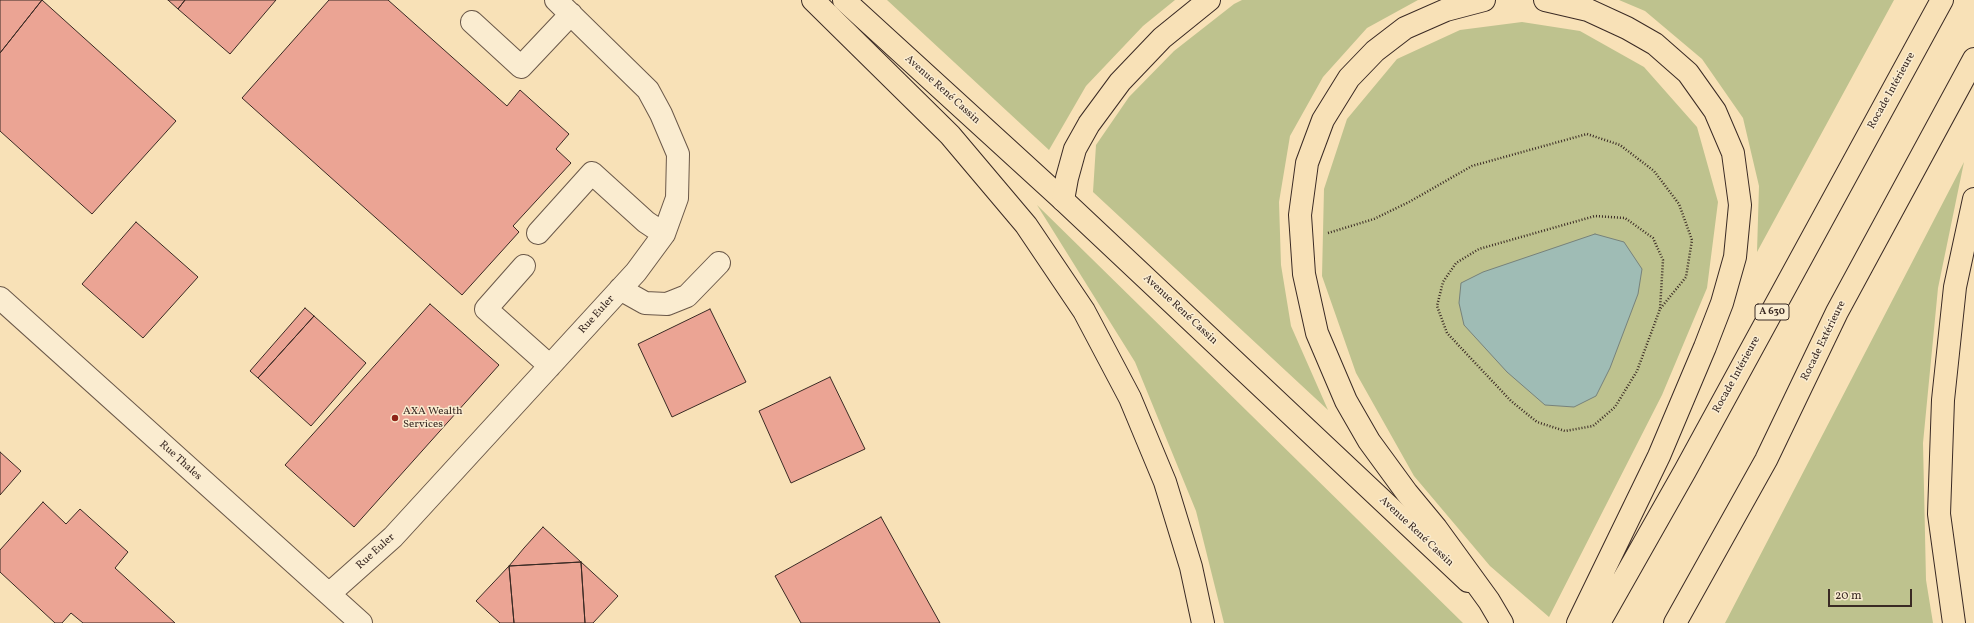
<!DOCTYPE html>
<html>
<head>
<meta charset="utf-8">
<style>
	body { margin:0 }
	#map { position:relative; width:1974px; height:623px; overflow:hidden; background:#f8e1b7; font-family:Vollkorn,serif }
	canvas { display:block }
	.scale { position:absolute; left:1828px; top:589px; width:84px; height:18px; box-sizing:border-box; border:2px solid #3a2a24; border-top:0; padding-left:5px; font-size:12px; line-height:14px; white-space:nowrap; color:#3a2a24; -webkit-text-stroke:3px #faecd0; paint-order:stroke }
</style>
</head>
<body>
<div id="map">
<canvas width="1974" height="623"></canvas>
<div class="scale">20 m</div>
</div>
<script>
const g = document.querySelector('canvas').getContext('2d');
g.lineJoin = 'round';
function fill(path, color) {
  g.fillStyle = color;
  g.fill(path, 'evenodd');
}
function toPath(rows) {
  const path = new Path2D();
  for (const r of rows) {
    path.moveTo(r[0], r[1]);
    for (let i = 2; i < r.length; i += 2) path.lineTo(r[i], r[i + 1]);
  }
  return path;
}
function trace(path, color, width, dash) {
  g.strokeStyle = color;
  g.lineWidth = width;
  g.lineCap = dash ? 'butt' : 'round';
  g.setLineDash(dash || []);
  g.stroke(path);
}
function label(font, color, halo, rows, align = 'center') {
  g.font = font + ' Vollkorn,serif';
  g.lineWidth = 3;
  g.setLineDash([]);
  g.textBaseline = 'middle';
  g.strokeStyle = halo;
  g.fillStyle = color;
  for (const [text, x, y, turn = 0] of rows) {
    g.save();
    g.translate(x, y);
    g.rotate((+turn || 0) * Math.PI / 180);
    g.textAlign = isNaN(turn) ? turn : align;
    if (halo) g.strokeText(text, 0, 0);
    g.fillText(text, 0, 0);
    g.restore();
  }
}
fill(toPath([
	[887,0,1175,0,1143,26,1086,86,1049,150],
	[1242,0,1418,0,1367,28,1323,77,1290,136,1279,202,1281,265,1291,326,1328,410,1093,192,1096,145,1129,97,1174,51,1234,4],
	[1619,0,1894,0,1757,252,1759,186,1743,118,1702,59,1645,11],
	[1522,22,1580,31,1644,67,1697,127,1718,202,1707,288,1662,395,1549,617,1490,566,1414,476,1356,373,1322,276,1324,189,1347,119,1397,59,1460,30],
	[1964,162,1938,288,1923,443,1926,580,1933,623,1725,623],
	[1037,205,1463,623,1224,623,1196,511,1135,362]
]), '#bec28e');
const water = toPath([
	[1595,234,1624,242,1642,269,1638,294,1610,368,1596,396,1574,407,1545,405,1507,372,1464,325,1459,303,1461,283,1483,272,1595,234]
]);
fill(water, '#9fbcb5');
trace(water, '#77827b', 1);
const building = toPath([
	[0,0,42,0,0,53,0,0],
	[42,0,176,121,92,214,0,131,0,53,42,0],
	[168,0,185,0,178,9,168,0],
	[185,0,276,0,230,54,178,9,185,0],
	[329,0,388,0,507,106,520,90,569,134,556,149,571,163,513,226,519,232,462,295,242,98,329,0],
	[136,222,198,277,143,338,82,284,136,222],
	[430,304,499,365,354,527,285,465,430,304],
	[305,308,314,316,258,378,250,371,305,308],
	[710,309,746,382,672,417,638,344,710,309],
	[314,316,366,363,311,426,258,378,314,316],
	[830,377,865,449,791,483,759,411,830,377],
	[0,452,21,471,0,495,0,452],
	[43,502,66,524,80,509,128,552,115,568,175,623,83,623,71,613,62,623,55,623,0,572,0,550,43,502],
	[881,517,940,623,801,623,775,576,881,517],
	[543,527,581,562,509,566,524,548,543,527],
	[581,562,618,596,593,623,585,623,581,562],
	[581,562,585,623,514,623,509,566,581,562],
	[509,566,514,623,500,623,476,601,509,566]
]);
fill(building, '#eba494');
trace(building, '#3a2a24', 1);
const minor = toPath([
	[472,22,521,67,571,14],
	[538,233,592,173,646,222,664,234],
	[524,266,486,309,550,366],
	[620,289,645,303,667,304,687,296,719,263],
	[0,298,361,623],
	[329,594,393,537,636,272,664,234,677,198,678,154,661,114,648,90,556,0]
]);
const major = toPath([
	[844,0,1063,200,1468,581]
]);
const highway = toPath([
	[813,0,950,135,1026,225,1084,311,1130,398,1165,482,1191,567,1203,623],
	[1484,0,1446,10,1405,28,1375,51,1349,78,1323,120,1307,163,1300,215,1304,274,1317,333,1346,401,1369,441,1407,493,1436,528,1489,601,1502,623],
	[1545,0,1588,10,1627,28,1655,44,1688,73,1715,111,1733,153,1740,205,1735,257,1722,303,1705,347,1659,456,1578,623],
	[1063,200,1067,178,1075,149,1089,124,1120,82,1162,38,1209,0],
	[1599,623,1685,471,1942,0],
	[1675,623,1766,460,1837,312,1974,59],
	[1954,623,1939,514,1943,400,1955,287,1974,199]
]);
trace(minor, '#6a5849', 24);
trace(major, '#3a2a24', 24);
trace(highway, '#3a2a24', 24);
trace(toPath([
	[1328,233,1374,219,1409,202,1472,166,1587,134,1620,145,1654,171,1679,204,1692,240,1686,277,1660,309,1637,371,1615,407,1593,426,1565,431,1537,422,1511,401,1447,333,1437,306,1443,282,1456,263,1479,249,1595,216,1625,218,1653,238,1663,260,1660,309]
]), '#3a2a24', 2.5, [1, 2]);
trace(minor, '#faecd0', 22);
trace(major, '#f8e1b7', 22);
trace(highway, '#f8e1b7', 22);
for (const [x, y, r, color] of [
	[395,418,4,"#8f2418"]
]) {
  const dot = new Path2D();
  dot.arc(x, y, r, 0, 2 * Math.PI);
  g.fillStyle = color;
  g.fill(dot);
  trace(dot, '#faecd0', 1.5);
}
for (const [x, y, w] of [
	[1772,312,34]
]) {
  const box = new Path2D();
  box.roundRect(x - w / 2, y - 8, w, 16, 3);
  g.fillStyle = '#faecd0';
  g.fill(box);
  trace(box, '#3a2a24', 1);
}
label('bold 10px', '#3a2a24', null, [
	["A 630",1772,312]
]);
label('11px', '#3a2a24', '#faecd0', [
	["Avenue René Cassin",942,90,42],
	["Rocade Intérieure",1892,91,-61],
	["Avenue René Cassin",1180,310,43],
	["Rue Euler",597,315,-48],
	["Rocade Extérieure",1824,341,-64],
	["Rocade Intérieure",1737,375,-61],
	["Rue Thales",180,461,42],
	["Avenue René Cassin",1416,532,43],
	["Rue Euler",376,552,-42]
]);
label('11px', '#3a2a24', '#faecd0', [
	["AXA Wealth",403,412],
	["Services",403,425]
], 'left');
</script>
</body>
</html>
